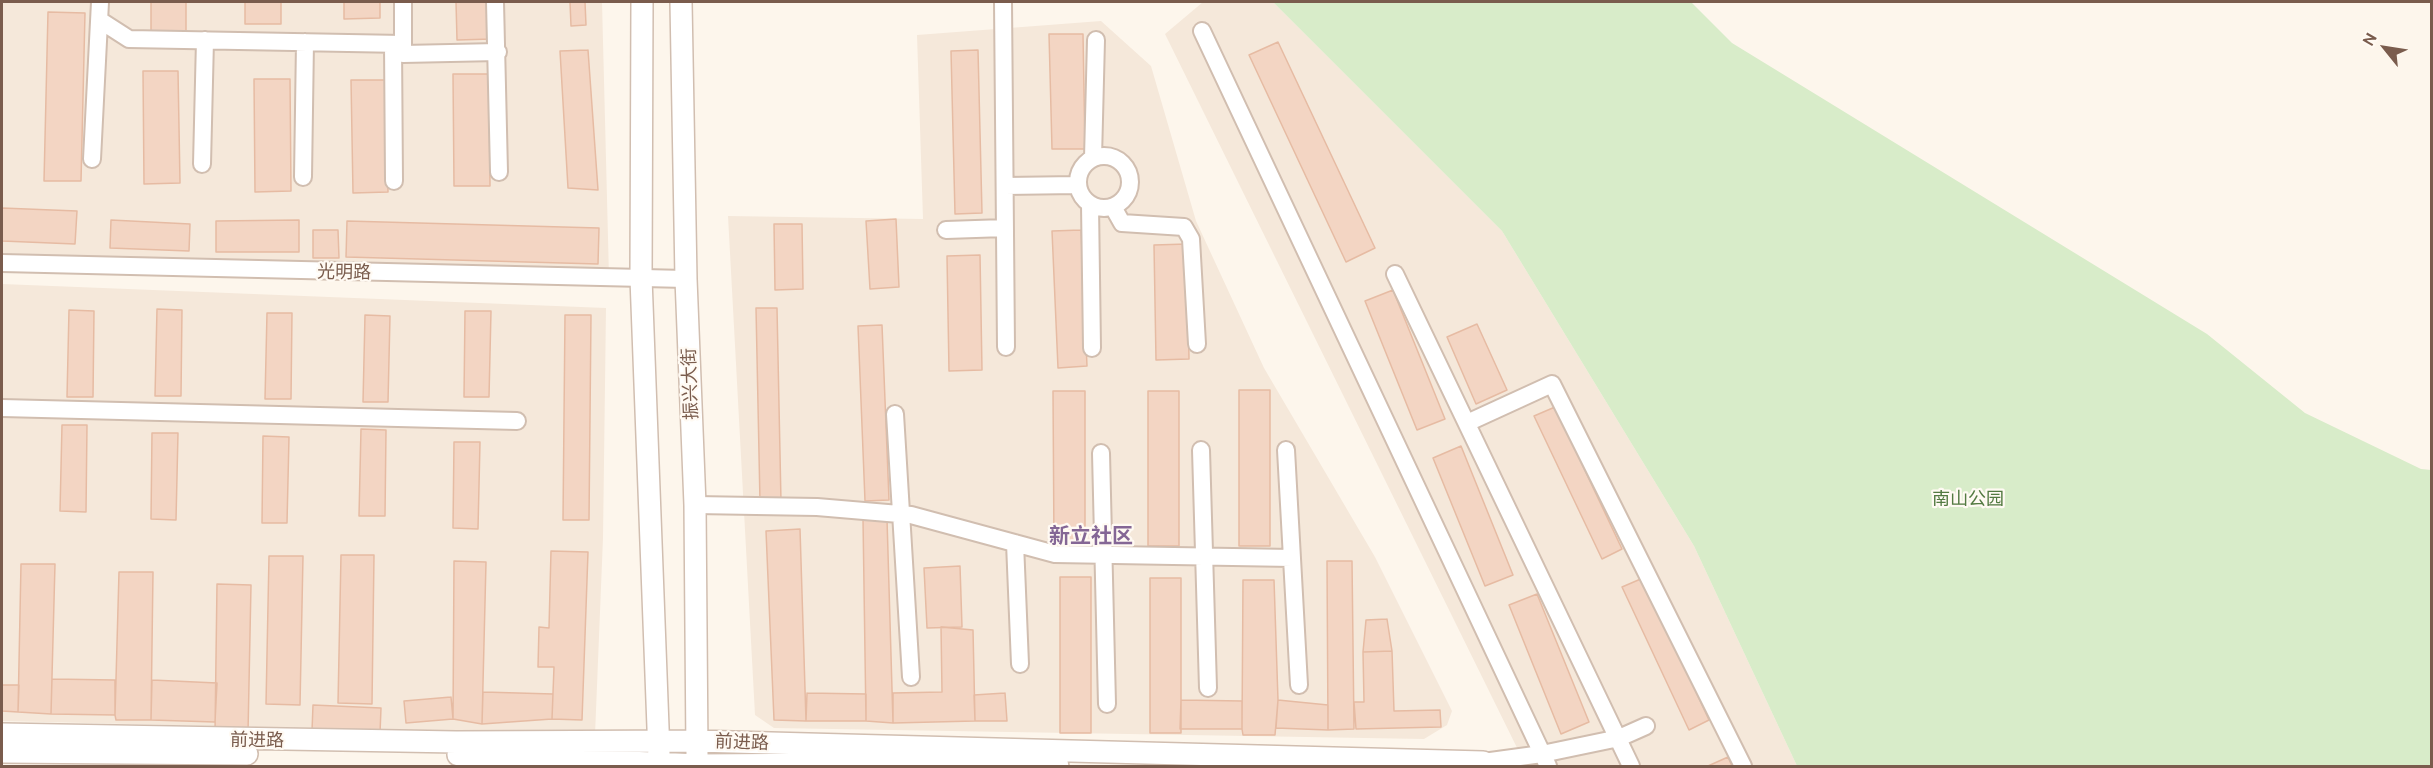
<!DOCTYPE html>
<html>
<head>
<meta charset="utf-8">
<style>
	body { margin:0 }
	#map { position:relative; width:2433px; height:768px; overflow:hidden; background:#fdf6ec; font-family:Ubuntu,sans-serif }
	canvas { display:block }
	.frame { position:absolute; inset:0; border:3px solid #7a5c4d; pointer-events:none }
	.north { position:absolute; left:2355px; top:18px; width:60px; height:60px; -webkit-text-stroke:4px #fffaf3; paint-order:stroke; rotate:300deg; font-size:16px; font-weight:700; line-height:24px; text-align:center; color:#7a5c4d }
	.north::after { content:''; display:block; margin:auto; width:21px; height:27px; background:#7a5c4d; clip-path:polygon(50% 0,100% 100%,50% 72%,0 100%) }
</style>
</head>
<body>
<div id="map">
<canvas width="2433" height="768"></canvas>
<div class="frame"></div>
<div class="north">N</div>
</div>
<script>
const g = document.querySelector('canvas').getContext('2d');
g.lineJoin = 'round';
function fill(path, color) {
  g.fillStyle = color;
  g.fill(path, 'evenodd');
}
function toPath(rows) {
  const path = new Path2D();
  for (const r of rows) {
    if (r.length === 3) {
      path.moveTo(r[0] + r[2], r[1]);
      path.arc(r[0], r[1], r[2], 0, 2 * Math.PI);
      continue;
    }
    path.moveTo(r[0], r[1]);
    for (let i = 2; i < r.length; i += 2) path.lineTo(r[i], r[i + 1]);
  }
  return path;
}
function trace(path, color, width, dash) {
  g.strokeStyle = color;
  g.lineWidth = width;
  g.lineCap = dash ? 'butt' : 'round';
  g.setLineDash(dash || []);
  g.stroke(path);
}
function label(font, color, halo, rows, align = 'center') {
  g.font = font + ' Ubuntu,"Noto Sans SC",sans-serif';
  g.lineWidth = 4.5;
  g.setLineDash([]);
  g.textBaseline = 'middle';
  g.strokeStyle = halo;
  g.fillStyle = color;
  for (const [text, x, y, turn = 0] of rows) {
    g.save();
    g.translate(x, y);
    g.rotate((+turn || 0) * Math.PI / 180);
    g.textAlign = isNaN(turn) ? turn : align;
    if (halo) g.strokeText(text, 0, 0);
    g.fillText(text, 0, 0);
    g.restore();
  }
}
fill(toPath([
	[2,2,602,2,609,277,2,263],
	[1203,2,1273,2,1502,231,1694,546,1797,766,1526,766,1165,34],
	[1101,21,1151,66,1196,221,1264,368,1375,557,1452,711,1447,725,1424,739,774,728,755,715,728,216,923,219,917,35],
	[2,284,606,308,603,538,595,735,2,721]
]), '#f5e8da');
fill(toPath([
	[1273,2,1691,2,1732,43,2207,334,2305,413,2421,469,2431,470,2431,766,1797,766,1694,546,1502,231]
]), '#d8ecc9');
const building = toPath([
	[151,2,186,2,186,33,151,33,151,2],
	[245,2,281,2,281,24,245,24,245,2],
	[344,2,380,2,380,18,344,19,344,2],
	[456,2,490,2,492,39,457,40,456,2],
	[570,2,585,2,586,25,571,26,570,2],
	[48,12,85,13,81,181,44,181,48,12],
	[1049,34,1083,34,1085,149,1052,149,1049,34],
	[1278,42,1375,248,1346,262,1249,55,1278,42],
	[588,50,598,190,568,188,560,51,588,50],
	[978,50,982,213,955,214,951,51,978,50],
	[143,71,178,71,180,183,144,184,143,71],
	[453,74,489,74,490,186,454,186,453,74],
	[254,79,290,79,291,191,255,192,254,79],
	[351,80,387,80,388,192,353,193,351,80],
	[2,208,77,211,75,244,2,241,2,208],
	[896,219,899,287,870,289,866,221,896,219],
	[111,220,190,224,189,251,110,248,111,220],
	[299,220,299,252,216,252,216,221,299,220],
	[347,221,599,228,598,264,346,257,347,221],
	[774,224,802,224,803,289,775,290,774,224],
	[313,230,338,230,339,258,313,258,313,230],
	[1081,230,1087,366,1058,368,1052,231,1081,230],
	[1187,244,1189,359,1156,360,1154,245,1187,244],
	[980,255,982,370,949,371,947,256,980,255],
	[1393,290,1445,419,1417,430,1365,301,1393,290],
	[756,308,777,308,781,502,760,502,756,308],
	[157,309,182,310,181,396,155,396,157,309],
	[69,310,94,311,93,397,67,397,69,310],
	[465,311,491,311,489,397,464,397,465,311],
	[267,313,292,313,291,399,265,399,267,313],
	[365,315,390,316,388,402,363,402,365,315],
	[565,315,591,315,589,520,563,520,565,315],
	[1477,324,1507,390,1476,404,1447,337,1477,324],
	[882,325,889,500,865,501,858,326,882,325],
	[1239,390,1270,390,1270,546,1239,546,1239,390],
	[1053,391,1085,391,1085,547,1054,547,1053,391],
	[1148,391,1179,391,1179,546,1148,546,1148,391],
	[1555,407,1622,549,1602,559,1534,416,1555,407],
	[62,425,87,425,86,512,60,511,62,425],
	[361,429,386,430,385,516,359,516,361,429],
	[152,433,178,433,176,520,151,519,152,433],
	[263,436,289,437,287,523,262,523,263,436],
	[454,442,480,442,478,529,453,528,454,442],
	[1461,446,1513,575,1485,586,1433,458,1461,446],
	[863,519,887,519,893,723,866,721,863,519],
	[800,529,806,721,774,720,766,531,800,529],
	[551,551,588,552,582,720,552,719,554,667,538,667,539,627,549,628,551,551],
	[341,555,374,555,372,704,338,703,341,555],
	[269,556,303,556,300,705,266,704,269,556],
	[454,561,486,562,482,724,453,719,454,561],
	[1327,561,1352,561,1354,729,1328,730,1327,561],
	[21,564,55,564,51,714,18,712,21,564],
	[960,566,962,627,927,628,924,568,960,566],
	[119,572,153,572,151,720,116,720,115,715,119,572],
	[1060,577,1091,577,1091,733,1060,733,1060,577],
	[1150,578,1181,578,1181,733,1150,733,1150,578],
	[1643,578,1709,720,1689,730,1622,587,1643,578],
	[1243,580,1274,580,1278,700,1275,735,1243,735,1242,729,1243,580],
	[217,584,251,585,248,733,215,732,217,584],
	[1537,594,1589,722,1561,734,1509,605,1537,594],
	[1387,619,1392,651,1363,652,1366,620,1387,619],
	[941,627,973,630,975,721,893,723,893,693,942,692,941,627],
	[1392,651,1394,711,1440,710,1441,727,1356,729,1354,702,1364,702,1363,652,1392,651],
	[52,679,115,680,115,715,51,714,52,679],
	[152,680,217,683,215,722,151,720,152,680],
	[2,685,19,685,18,712,2,711,2,685],
	[483,692,553,694,552,719,482,724,483,692],
	[807,693,866,694,866,721,806,721,807,693],
	[1005,693,1007,721,975,721,974,695,1005,693],
	[451,697,453,719,406,723,404,701,451,697],
	[1181,700,1242,701,1242,729,1180,729,1181,700],
	[1278,700,1328,705,1328,730,1276,728,1278,700],
	[313,705,381,708,380,733,312,731,313,705],
	[1728,757,1732,766,1708,766,1728,757]
]);
fill(building, '#f3d5c3');
trace(building, '#e6bba3', 1.5);
const minor = toPath([
	[495,2,499,172],
	[1003,2,1006,347],
	[101,21,129,39,403,44,403,2],
	[1202,31,1548,766],
	[393,44,394,181],
	[403,44,403,54,498,52],
	[1104,182,26],
	[1093,158,1096,40],
	[92,159,100,2],
	[202,164,205,40],
	[303,177,305,42],
	[1005,186,1077,185],
	[1090,205,1092,348],
	[1113,207,1122,223,1184,227,1191,239,1197,344],
	[946,230,1005,228],
	[2,263,686,279],
	[1395,274,1631,766],
	[2,408,517,421],
	[895,414,911,677],
	[1467,423,1552,384,1743,766],
	[1201,450,1208,688],
	[1286,450,1299,685],
	[1101,453,1107,704],
	[695,505,817,507,911,515,1055,554,1292,558],
	[1015,543,1020,664],
	[1483,762,1542,754,1619,738,1646,726]
]);
const tertiary = toPath([
	[642,2,641,278,659,754],
	[681,2,686,279,695,505,697,754],
	[2,734,456,742,696,741,1483,762,1485,766],
	[2,752,247,754],
	[458,755,699,765,996,763,1058,766]
]);
trace(minor, '#d1beb0', 20);
trace(tertiary, '#d1beb0', 24);
trace(minor, '#fff', 16);
trace(tertiary, '#fff', 21);
label('18px', '#7a5c4d', '#fffaf3', [
	["光明路",344,272,1],
	["振兴大街",690,384,-92],
	["前进路",257,740,1],
	["前进路",742,742,2]
]);
label('18px', '#537a41', '#fffaf3', [
	["南山公园",1968,499]
]);
label('bold 21px', '#846695', '#fffaf3', [
	["新立社区",1091,536]
]);
</script>
</body>
</html>
